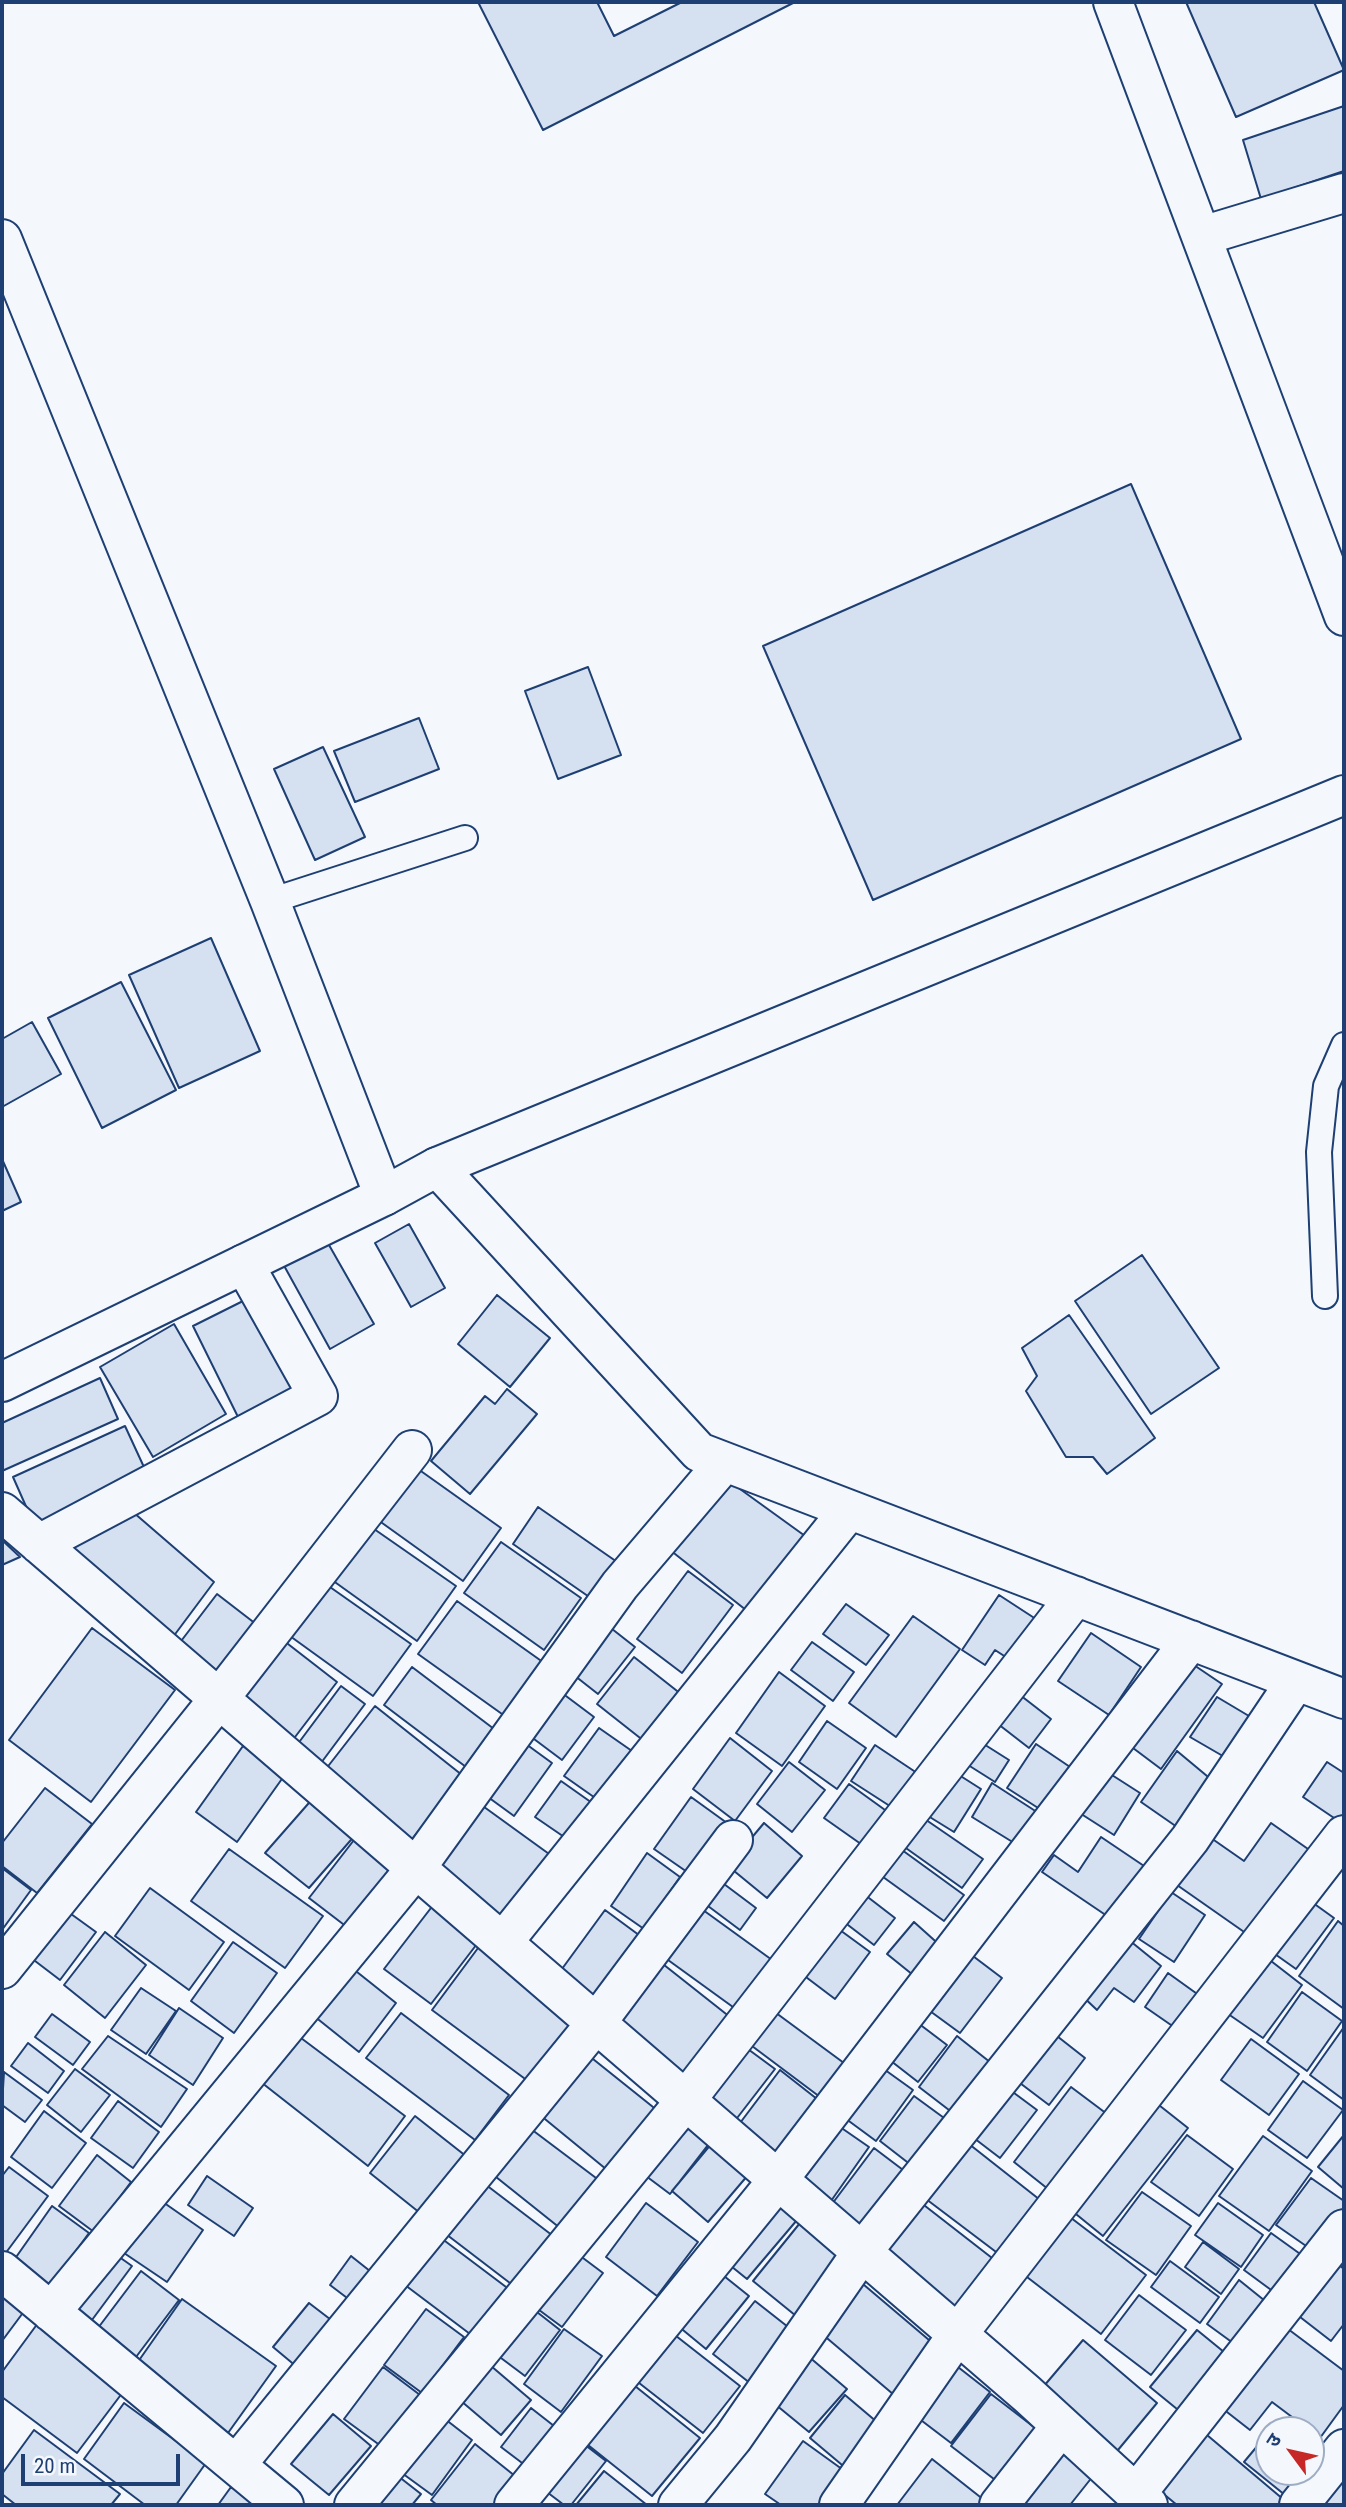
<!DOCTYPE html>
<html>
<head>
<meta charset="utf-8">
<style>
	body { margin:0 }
	#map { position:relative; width:1346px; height:2507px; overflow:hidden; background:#f4f7fb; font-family:"Roboto Condensed","Noto Sans Devanagari",sans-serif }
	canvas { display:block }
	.frame { position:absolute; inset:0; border:4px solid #1d3f73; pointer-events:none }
	.north { position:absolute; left:1255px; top:2416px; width:70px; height:70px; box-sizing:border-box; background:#f4f7fb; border:2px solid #9eadc5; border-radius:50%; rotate:303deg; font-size:19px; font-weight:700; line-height:28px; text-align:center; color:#1d3f73 }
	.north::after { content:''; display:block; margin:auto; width:24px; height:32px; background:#c62828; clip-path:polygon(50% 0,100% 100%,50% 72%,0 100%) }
	.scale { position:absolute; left:21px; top:2454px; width:159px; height:32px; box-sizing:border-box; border:4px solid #1d3f73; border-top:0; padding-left:9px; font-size:21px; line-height:24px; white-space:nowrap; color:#1d3f73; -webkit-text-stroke:5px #f4f7fb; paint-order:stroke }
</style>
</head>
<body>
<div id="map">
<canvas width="1346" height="2507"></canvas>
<div class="frame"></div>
<div class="north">उ</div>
<div class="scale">20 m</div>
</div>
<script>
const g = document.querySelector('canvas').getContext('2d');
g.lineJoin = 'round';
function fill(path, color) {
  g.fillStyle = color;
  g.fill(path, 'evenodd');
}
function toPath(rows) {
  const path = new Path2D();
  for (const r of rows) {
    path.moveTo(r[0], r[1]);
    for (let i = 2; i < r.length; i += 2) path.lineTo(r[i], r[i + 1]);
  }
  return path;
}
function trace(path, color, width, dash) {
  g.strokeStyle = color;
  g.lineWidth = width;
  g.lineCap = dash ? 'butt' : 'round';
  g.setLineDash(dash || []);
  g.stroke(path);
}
const building = toPath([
	[478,2,597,2,614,36,682,2,795,2,543,130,478,2],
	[1186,2,1314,2,1344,70,1236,117,1186,2],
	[1344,106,1344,171,1261,199,1243,140,1344,106],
	[1131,484,1241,739,873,900,763,646,1131,484],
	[588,667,621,755,558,779,525,691,588,667],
	[419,718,439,769,355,802,334,751,419,718],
	[323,747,365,837,315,860,274,769,323,747],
	[211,938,260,1051,179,1088,129,975,211,938],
	[121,982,176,1090,102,1128,48,1018,121,982],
	[32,1022,61,1074,2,1107,2,1039,32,1022],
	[2,1159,21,1202,2,1211,2,1159],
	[409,1224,445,1288,411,1307,375,1243,409,1224],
	[325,1238,374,1324,330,1349,282,1262,325,1238],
	[1142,1255,1219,1368,1151,1414,1075,1301,1142,1255],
	[497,1295,550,1338,510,1387,458,1344,497,1295],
	[249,1298,296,1393,240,1421,193,1326,249,1298],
	[1069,1315,1155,1438,1107,1474,1093,1457,1066,1457,1026,1391,1037,1376,1022,1348,1069,1315],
	[174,1324,226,1414,153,1457,100,1367,174,1324],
	[100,1378,118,1419,2,1471,2,1423,100,1378],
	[507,1389,537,1414,470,1494,431,1461,485,1396,495,1404,507,1389],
	[125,1426,149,1478,36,1529,13,1477,125,1426],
	[411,1464,501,1528,463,1581,371,1515,411,1464],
	[722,1476,812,1541,751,1614,670,1550,722,1476],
	[126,1506,214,1582,170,1641,53,1541,126,1506],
	[538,1507,620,1564,595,1601,513,1544,538,1507],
	[364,1522,456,1586,417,1641,325,1575,364,1522],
	[2,1540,20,1557,2,1565,2,1540],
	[501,1542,581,1598,544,1650,464,1593,501,1542],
	[688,1571,733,1605,682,1673,637,1639,688,1571],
	[320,1580,411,1644,373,1696,283,1631,320,1580],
	[217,1594,265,1631,223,1686,175,1649,217,1594],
	[999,1595,1042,1623,1015,1663,995,1650,985,1665,962,1650,999,1595],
	[457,1601,547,1665,509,1719,418,1654,457,1601],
	[846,1604,889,1635,866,1665,823,1634,846,1604],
	[913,1616,960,1649,896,1737,849,1703,913,1616],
	[607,1625,635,1647,598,1694,570,1672,607,1625],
	[92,1628,175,1690,91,1802,9,1740,92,1628],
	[1091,1633,1141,1667,1109,1715,1058,1681,1091,1633],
	[279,1637,337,1682,292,1741,233,1698,279,1637],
	[812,1642,854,1672,833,1701,791,1670,812,1642],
	[634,1657,686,1698,649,1745,597,1704,634,1657],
	[1185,1659,1222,1684,1161,1769,1125,1742,1185,1659],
	[412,1667,498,1732,470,1770,384,1705,412,1667],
	[779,1672,825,1706,782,1766,736,1733,779,1672],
	[341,1686,365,1704,318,1767,294,1749,341,1686],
	[554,1687,594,1717,562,1760,522,1730,554,1687],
	[1011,1688,1051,1719,1029,1748,989,1717,1011,1688],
	[1217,1697,1254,1719,1228,1759,1190,1737,1217,1697],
	[375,1706,462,1775,409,1843,322,1774,375,1706],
	[827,1721,866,1748,837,1789,799,1762,827,1721],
	[599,1728,642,1758,608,1807,564,1776,599,1728],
	[515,1736,552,1763,514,1816,477,1789,515,1736],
	[971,1736,1009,1760,995,1782,957,1758,971,1736],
	[730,1738,772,1771,735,1821,693,1789,730,1738],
	[1036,1744,1076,1771,1049,1815,1007,1788,1036,1744],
	[875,1745,920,1775,896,1810,851,1781,875,1745],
	[243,1746,284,1776,237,1842,196,1812,243,1746],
	[1177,1751,1213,1781,1177,1827,1141,1802,1177,1751],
	[789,1762,825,1790,792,1832,757,1804,789,1762],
	[1327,1762,1344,1773,1344,1816,1340,1822,1303,1797,1327,1762],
	[948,1768,981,1789,954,1832,920,1811,948,1768],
	[1101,1768,1140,1793,1114,1835,1075,1810,1101,1768],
	[561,1781,595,1805,570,1841,535,1817,561,1781],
	[992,1783,1040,1814,1019,1846,972,1817,992,1783],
	[849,1784,892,1815,868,1849,824,1818,849,1784],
	[45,1788,92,1824,37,1893,2,1866,2,1843,45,1788],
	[315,1796,357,1833,309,1888,265,1853,315,1796],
	[691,1797,727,1823,690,1874,654,1849,691,1797],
	[480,1804,556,1859,507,1927,431,1871,480,1804],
	[916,1813,983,1859,962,1888,896,1841,916,1813],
	[764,1823,802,1856,767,1898,728,1866,764,1823],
	[1271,1823,1318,1856,1257,1941,1177,1885,1211,1838,1244,1861,1271,1823],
	[1101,1837,1150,1870,1113,1920,1042,1872,1054,1855,1078,1872,1101,1837],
	[354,1840,400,1876,356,1934,309,1898,354,1840],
	[891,1842,964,1895,944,1921,872,1869,891,1842],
	[229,1849,323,1916,285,1968,191,1901,229,1849],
	[647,1853,680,1877,644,1929,611,1906,647,1853],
	[2,1868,31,1890,2,1930,2,1868],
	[720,1881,756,1908,740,1930,704,1903,720,1881],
	[150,1888,224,1942,189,1990,115,1936,150,1888],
	[856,1888,895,1918,874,1945,835,1915,856,1888],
	[1171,1892,1205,1915,1174,1962,1139,1939,1171,1892],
	[1302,1895,1334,1918,1296,1969,1265,1947,1302,1895],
	[692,1902,779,1965,744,2015,657,1952,692,1902],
	[434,1904,480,1940,431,2004,384,1969,434,1904],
	[60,1906,96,1932,60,1980,22,1951,60,1906],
	[605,1910,647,1941,602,2004,559,1973,605,1910],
	[1338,1921,1344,1926,1344,2009,1299,1976,1338,1921],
	[829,1922,870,1952,835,1999,794,1968,829,1922],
	[914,1922,943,1948,918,1979,887,1954,914,1922],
	[105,1932,146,1965,105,2018,64,1985,105,1932],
	[1124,1936,1161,1966,1134,2002,1114,1988,1097,2010,1078,1992,1124,1936],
	[233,1942,277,1973,234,2033,191,2001,233,1942],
	[481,1944,585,2020,536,2087,432,2010,481,1944],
	[961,1947,1002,1978,960,2033,919,2003,961,1947],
	[1262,1954,1302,1985,1263,2038,1218,2007,1262,1954],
	[654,1957,735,2021,688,2080,607,2016,654,1957],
	[347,1964,396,2003,359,2052,309,2012,347,1964],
	[1168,1973,1207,2001,1184,2034,1145,2007,1168,1973],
	[141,1988,176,2011,146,2054,111,2030,141,1988],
	[1302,1992,1342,2021,1307,2071,1267,2042,1302,1992],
	[768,2007,848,2066,824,2100,744,2040,768,2007],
	[179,2008,223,2038,193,2085,149,2055,179,2008],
	[401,2013,509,2095,475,2140,366,2058,401,2013],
	[52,2014,90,2042,73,2065,35,2037,52,2014],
	[910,2017,947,2045,918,2082,882,2054,910,2017],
	[1344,2027,1344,2100,1310,2075,1344,2027],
	[1048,2029,1085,2058,1049,2105,1012,2077,1048,2029],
	[293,2032,405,2116,368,2166,257,2079,293,2032],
	[108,2036,187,2089,161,2127,82,2069,108,2036],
	[957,2036,1000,2070,962,2120,919,2087,957,2036],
	[1251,2039,1299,2074,1269,2115,1221,2080,1251,2039],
	[737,2041,775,2069,734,2122,697,2091,737,2041],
	[28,2043,64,2071,48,2093,11,2066,28,2043],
	[588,2055,663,2115,612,2174,540,2115,588,2055],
	[874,2062,913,2090,876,2141,838,2113,874,2062],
	[75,2069,110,2095,81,2132,47,2105,75,2069],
	[780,2070,817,2099,774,2155,737,2127,780,2070],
	[4,2072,42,2100,25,2122,2,2105,4,2072],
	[1303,2081,1343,2110,1307,2158,1268,2130,1303,2081],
	[1002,2084,1037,2110,1000,2158,966,2132,1002,2084],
	[1071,2087,1111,2117,1053,2193,1014,2162,1071,2087],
	[914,2096,955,2126,920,2172,880,2141,914,2096],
	[1150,2098,1188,2128,1103,2236,1066,2206,1150,2098],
	[118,2101,159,2132,133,2168,91,2138,118,2101],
	[44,2111,86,2143,52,2188,11,2157,44,2111],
	[690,2111,718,2132,670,2194,642,2173,690,2111],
	[415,2116,476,2164,430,2221,370,2173,415,2116],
	[830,2120,869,2147,831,2201,792,2174,830,2120],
	[523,2123,608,2187,570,2236,486,2169,523,2123],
	[1187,2135,1233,2169,1199,2216,1151,2182,1187,2135],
	[1344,2135,1344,2189,1318,2167,1344,2135],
	[1263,2136,1312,2171,1269,2231,1219,2196,1263,2136],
	[717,2137,754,2168,708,2222,672,2191,717,2137],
	[969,2144,1049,2207,1008,2261,926,2199,969,2144],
	[874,2148,911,2176,867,2236,829,2208,874,2148],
	[97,2155,131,2182,94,2232,59,2206,97,2155],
	[9,2167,48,2196,2,2258,2,2176,9,2167],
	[207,2176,253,2208,234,2236,188,2205,207,2176],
	[477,2178,561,2242,523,2293,438,2228,477,2178],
	[1311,2178,1344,2201,1344,2223,1319,2255,1276,2225,1311,2178],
	[1142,2192,1191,2226,1156,2275,1106,2240,1142,2192],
	[771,2198,797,2220,747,2279,721,2258,771,2198],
	[160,2200,203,2230,167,2282,124,2253,160,2200],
	[920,2202,1001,2265,957,2322,876,2258,920,2202],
	[646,2203,698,2242,657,2296,606,2257,646,2203],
	[1218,2203,1263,2235,1241,2267,1195,2235,1218,2203],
	[52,2206,89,2233,43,2296,7,2270,52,2206],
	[1058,2208,1146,2275,1101,2334,1014,2267,1058,2208],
	[800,2223,849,2263,801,2320,753,2281,800,2223],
	[1271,2233,1310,2261,1282,2298,1244,2270,1271,2233],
	[437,2235,518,2296,482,2343,401,2282,437,2235],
	[1203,2242,1239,2269,1221,2294,1185,2267,1203,2242],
	[108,2249,132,2266,89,2324,65,2303,108,2249],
	[571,2249,603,2273,562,2327,531,2304,571,2249],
	[351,2256,380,2279,359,2307,330,2285,351,2256],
	[1331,2259,1344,2269,1344,2324,1331,2341,1291,2310,1331,2259],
	[1170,2261,1219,2297,1200,2323,1151,2287,1170,2261],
	[714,2268,749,2296,706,2349,672,2321,714,2268],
	[141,2271,179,2300,133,2361,95,2332,141,2271],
	[857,2279,942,2351,900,2400,815,2328,857,2279],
	[1239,2280,1275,2309,1244,2351,1207,2324,1239,2280],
	[2,2286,28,2306,2,2341,2,2286],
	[1139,2295,1186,2330,1151,2375,1105,2340,1139,2295],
	[182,2299,276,2366,228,2433,135,2366,182,2299],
	[755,2301,797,2334,755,2387,713,2354,755,2301],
	[309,2303,339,2326,303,2372,273,2347,309,2303],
	[528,2305,560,2330,525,2376,493,2352,528,2305],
	[426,2309,464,2337,422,2393,384,2365,426,2309],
	[38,2323,126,2388,77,2453,2,2397,2,2372,38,2323],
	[1280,2323,1344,2371,1344,2405,1320,2438,1272,2402,1250,2430,1218,2405,1280,2323],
	[564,2329,602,2356,561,2412,524,2384,564,2329],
	[1197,2330,1235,2361,1188,2418,1150,2387,1197,2330],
	[671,2332,740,2386,703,2433,634,2379,671,2332],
	[1083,2340,1157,2403,1113,2456,1038,2393,1083,2340],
	[808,2356,847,2389,809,2432,770,2400,808,2356],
	[484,2360,531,2400,501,2435,454,2395,484,2360],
	[949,2360,990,2392,951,2443,909,2411,949,2360],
	[383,2367,424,2398,385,2449,344,2419,383,2367],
	[625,2378,700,2438,652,2496,578,2437,625,2378],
	[991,2394,1043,2434,1003,2486,951,2446,991,2394],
	[845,2395,884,2428,848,2470,810,2438,845,2395],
	[124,2403,206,2463,176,2505,145,2505,84,2459,124,2403],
	[531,2408,563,2433,534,2472,501,2447,531,2408],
	[436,2412,472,2440,432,2495,395,2468,436,2412],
	[333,2414,371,2446,329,2495,291,2464,333,2414],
	[34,2430,120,2494,111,2505,16,2505,2,2494,2,2474,34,2430],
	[1269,2432,1269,2472,1304,2472,1285,2495,1244,2462,1269,2432],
	[1207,2435,1290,2505,1177,2505,1160,2491,1207,2435],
	[576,2438,606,2461,571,2505,564,2505,539,2486,576,2438],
	[803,2441,846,2472,822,2505,781,2505,765,2494,803,2441],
	[1058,2441,1097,2471,1070,2505,1020,2505,1058,2441],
	[475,2444,520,2480,500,2505,437,2505,431,2500,475,2444],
	[932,2459,984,2500,980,2505,897,2505,932,2459],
	[389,2469,421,2494,412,2505,362,2505,389,2469],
	[604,2471,647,2505,576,2505,604,2471],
	[1344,2473,1344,2505,1308,2505,1344,2473],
	[231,2487,256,2505,218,2505,231,2487]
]);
fill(building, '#d5e0f0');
trace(building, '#1d3f73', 2);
const lane = toPath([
	[270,901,465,838],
	[1325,1296,1319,1152,1326,1086,1344,1045]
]);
const street = toPath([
	[1202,236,1344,193],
	[2,239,270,901,384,1196],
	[437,1167,699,1452,1344,1699],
	[2,1512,1027,2394,1148,2505],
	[39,1544,318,1396,244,1264],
	[503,1942,849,1510],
	[2,1969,218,1700,412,1450],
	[2,2271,284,2505],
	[51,2312,416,1868,620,1585,724,1463],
	[236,2465,597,2022,733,1840],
	[1136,2494,1344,2229],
	[354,2505,686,2100,1076,1596],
	[514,2505,778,2180,1191,1640],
	[678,2505,733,2438,862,2252,1190,1839,1296,1681],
	[839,2505,957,2335,1344,1835],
	[999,2505,1061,2426],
	[1299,2505,1344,2449]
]);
const secondary = toPath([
	[1113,2,1344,616],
	[2,1382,384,1196,437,1167,1344,795]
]);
trace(lane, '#1d3f73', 28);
trace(street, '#1d3f73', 42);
trace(secondary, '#1d3f73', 42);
trace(lane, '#f4f7fb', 24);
trace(street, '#f4f7fb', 38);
trace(secondary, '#f4f7fb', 38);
</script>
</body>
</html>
